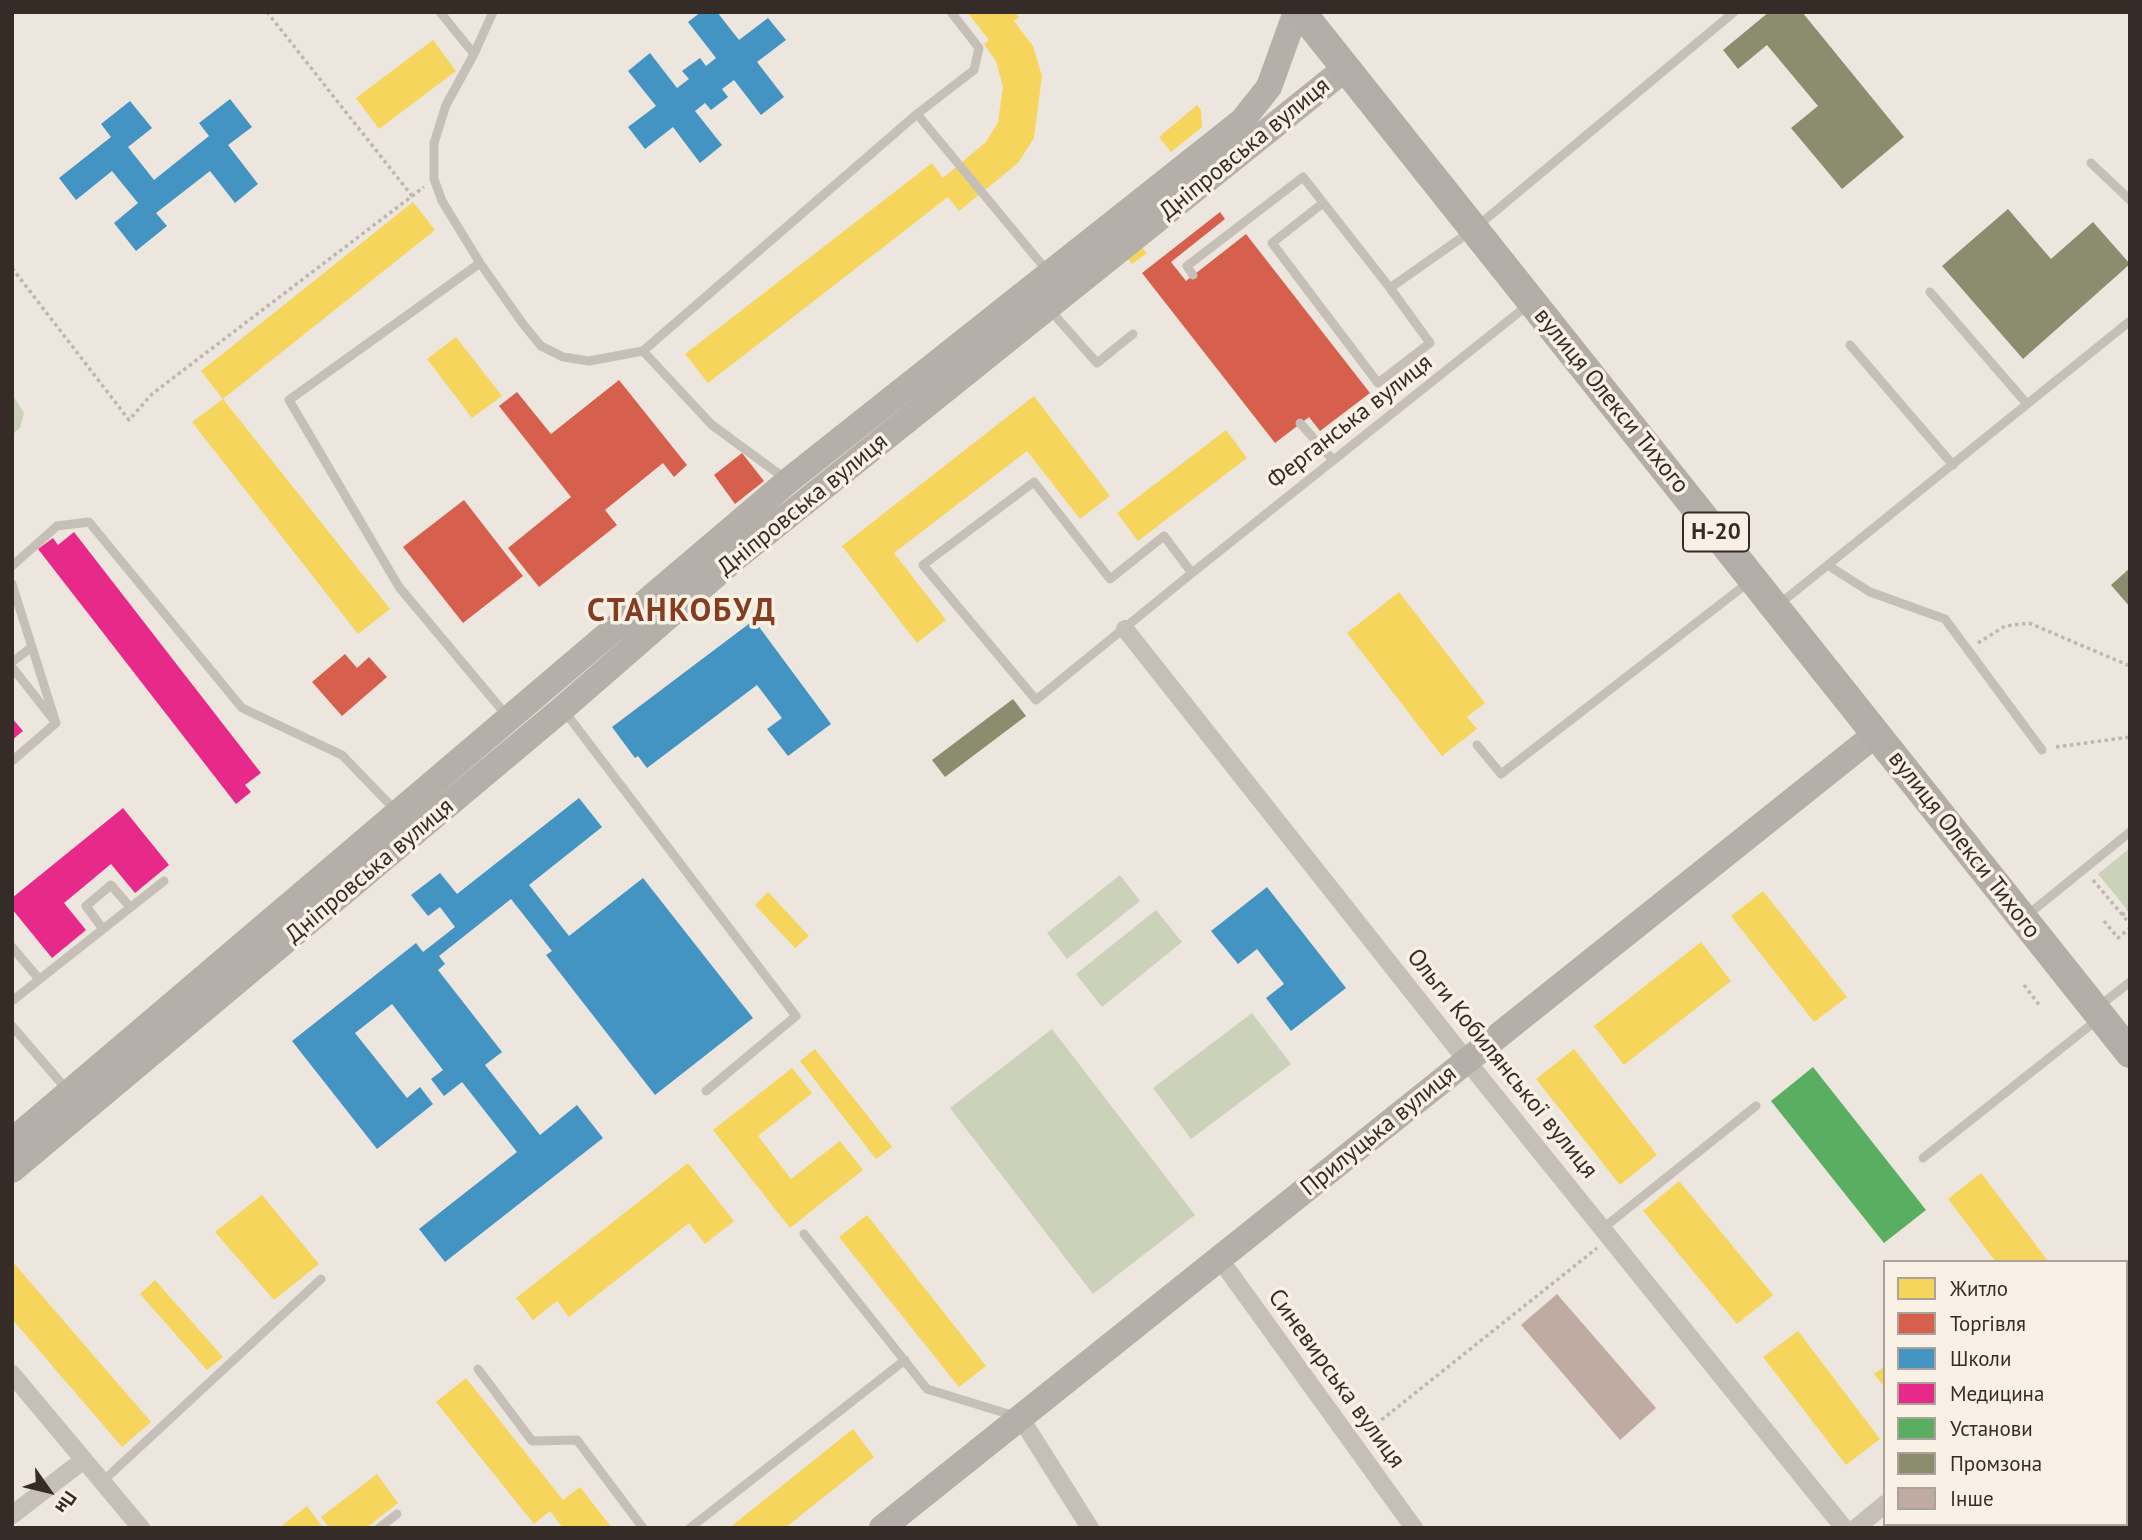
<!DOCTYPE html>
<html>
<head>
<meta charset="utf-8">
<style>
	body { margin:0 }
	#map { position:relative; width:2142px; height:1540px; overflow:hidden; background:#ece6df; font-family:"PT Sans",sans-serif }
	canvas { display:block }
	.frame { position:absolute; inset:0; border:14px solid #352c27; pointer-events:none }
	.legend { position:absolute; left:1883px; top:1260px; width:245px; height:266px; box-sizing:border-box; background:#f9f1e6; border:2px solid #aba29a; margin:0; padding:9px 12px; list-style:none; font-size:21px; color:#352c27 }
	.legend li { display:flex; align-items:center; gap:14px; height:35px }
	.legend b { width:35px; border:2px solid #aba29a }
	.north { position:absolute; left:14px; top:1456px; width:70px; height:70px; -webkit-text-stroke:5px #f9f1e6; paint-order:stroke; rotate:124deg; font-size:19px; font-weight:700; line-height:28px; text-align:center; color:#352c27 }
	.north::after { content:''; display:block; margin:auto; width:24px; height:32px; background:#352c27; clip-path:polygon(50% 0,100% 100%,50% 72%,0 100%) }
</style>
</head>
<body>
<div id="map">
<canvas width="2142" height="1540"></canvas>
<div class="frame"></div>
<ul class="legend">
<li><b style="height:19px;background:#f6d55c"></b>Житло</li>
<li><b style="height:19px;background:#d6604d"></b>Торгівля</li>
<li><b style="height:19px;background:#4393c3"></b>Школи</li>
<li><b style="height:19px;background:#e7298a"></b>Медицина</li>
<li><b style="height:19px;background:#5aae61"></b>Установи</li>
<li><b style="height:19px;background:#8c8c6e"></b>Промзона</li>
<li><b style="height:19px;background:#bfaba1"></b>Інше</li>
</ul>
<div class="north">Пн</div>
</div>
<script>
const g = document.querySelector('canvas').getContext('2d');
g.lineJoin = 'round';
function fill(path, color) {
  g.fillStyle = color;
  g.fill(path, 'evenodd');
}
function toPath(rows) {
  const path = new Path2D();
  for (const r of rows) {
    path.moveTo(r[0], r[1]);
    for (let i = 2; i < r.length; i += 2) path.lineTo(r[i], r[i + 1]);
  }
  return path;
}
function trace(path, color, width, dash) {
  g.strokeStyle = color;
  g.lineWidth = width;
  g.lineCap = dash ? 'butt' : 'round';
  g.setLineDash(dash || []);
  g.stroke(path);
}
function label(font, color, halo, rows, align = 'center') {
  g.font = font + ' "PT Sans",sans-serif';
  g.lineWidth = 7;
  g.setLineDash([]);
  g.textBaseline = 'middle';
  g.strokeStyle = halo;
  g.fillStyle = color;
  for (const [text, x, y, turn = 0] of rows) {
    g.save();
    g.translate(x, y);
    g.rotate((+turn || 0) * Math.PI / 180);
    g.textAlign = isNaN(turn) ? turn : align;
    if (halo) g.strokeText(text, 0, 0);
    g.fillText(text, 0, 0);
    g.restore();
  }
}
fill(toPath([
	[12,394,24,413,20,428,12,435],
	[2130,848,2130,913,2098,874],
	[1120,875,1140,901,1067,959,1047,933],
	[1156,910,1182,942,1102,1007,1076,974],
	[1252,1013,1291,1064,1191,1139,1153,1088],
	[1052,1029,1195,1215,1093,1294,950,1108]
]), '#ccd1b9');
fill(toPath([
	[967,12,1015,12,1019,17,1014,21,1033,46,1042,76,1034,138,1018,163,959,211,948,197,708,383,685,354,932,163,943,178,986,142,998,122,1003,87,996,61,984,44,989,40],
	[433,40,456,71,379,129,356,98],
	[1197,105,1201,110,1202,127,1171,152,1159,137],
	[413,202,435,230,223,399,201,371],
	[1140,245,1147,253,1132,264,1125,256],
	[456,337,502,396,472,418,427,359],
	[1034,396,1110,496,1080,519,1027,451,894,553,946,620,917,643,842,546],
	[223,399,390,609,358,634,192,422],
	[1226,430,1247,458,1138,541,1117,513],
	[1399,592,1485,703,1467,717,1477,729,1442,756,1347,633],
	[1763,891,1847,997,1814,1022,1731,916],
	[768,892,809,936,795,948,755,905],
	[1701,942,1731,981,1624,1065,1594,1026],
	[815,1049,892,1147,876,1159,800,1061],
	[1574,1049,1657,1155,1620,1185,1536,1079],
	[792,1068,812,1093,758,1136,791,1179,840,1141,863,1170,790,1228,713,1130],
	[688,1163,734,1221,705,1244,689,1223,569,1317,557,1301,533,1320,516,1298],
	[1981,1173,2049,1262,1996,1262,1948,1199],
	[1679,1181,1773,1295,1737,1324,1643,1211],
	[262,1195,319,1264,274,1300,215,1232],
	[867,1215,986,1366,959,1387,839,1237],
	[12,1261,151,1422,122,1447,12,1319],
	[155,1280,223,1357,207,1370,140,1294],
	[1798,1331,1880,1439,1846,1465,1763,1357],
	[1885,1366,1885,1388,1874,1374],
	[466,1378,563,1500,580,1487,612,1528,563,1528,550,1511,534,1524,436,1402],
	[853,1429,874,1457,785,1528,729,1528],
	[377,1474,398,1503,366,1528,329,1528,321,1517],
	[307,1506,323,1528,279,1528]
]), '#f6d55c');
fill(toPath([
	[1220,212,1225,219,1171,262,1186,281,1246,234,1370,393,1320,431,1309,417,1275,443,1142,273],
	[619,380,687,465,674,477,663,463,605,510,617,525,539,587,508,548,571,497,499,406,517,392,551,434],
	[742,453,764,481,735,504,714,475],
	[464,500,523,576,463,623,403,547],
	[345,654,357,668,369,657,387,677,342,716,312,682]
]), '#d6604d');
fill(toPath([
	[701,12,717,12,739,40,768,18,786,40,757,62,784,97,761,115,734,80,722,89,728,97,711,110,705,103,695,111,722,145,700,163,673,127,645,149,628,127,656,106,628,71,650,53,677,88,689,79,682,71,700,58,706,66,716,58,688,22],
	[230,99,252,127,228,145,258,184,235,203,210,171,156,213,167,226,136,251,114,223,138,203,112,171,76,200,59,178,111,137,101,124,130,101,152,128,128,147,154,180,209,136,199,123],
	[754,620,831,724,788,756,767,729,782,718,757,685,647,768,638,756,635,758,612,727],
	[579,798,602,827,529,885,569,936,643,878,753,1018,655,1095,546,955,552,951,511,899,439,956,445,964,438,970,502,1052,485,1065,540,1135,577,1105,603,1138,445,1262,419,1229,517,1152,462,1082,444,1096,431,1079,443,1070,392,1004,355,1033,407,1098,420,1087,433,1104,377,1149,292,1041,416,943,423,952,455,927,440,907,428,916,411,895,440,873,457,894],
	[1267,887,1346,988,1291,1031,1266,998,1284,984,1257,949,1238,964,1211,931]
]), '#4393c3');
fill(toPath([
	[74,532,261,773,245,785,251,792,236,804,38,549,53,538,58,545],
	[12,718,23,731,12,740],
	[123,808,169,865,135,893,111,864,64,903,86,930,52,958,12,909,12,898]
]), '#e7298a');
fill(toPath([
	[1813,1067,1926,1210,1884,1243,1771,1101]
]), '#5aae61');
fill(toPath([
	[1769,12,1802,12,1904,137,1842,189,1791,128,1818,106,1767,45,1738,69,1723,50],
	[2008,209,2051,259,2093,222,2130,264,2023,359,1942,266],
	[2130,568,2130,607,2111,585],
	[1013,699,1026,716,945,777,932,760]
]), '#8c8c6e');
fill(toPath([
	[1557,1294,1656,1408,1620,1440,1521,1325]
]), '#bfaba1');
trace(toPath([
	[267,12,412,196],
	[12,268,129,420,152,394,424,187],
	[1978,643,2005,626,2029,623,2130,666],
	[2056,747,2130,737],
	[2093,880,2130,924],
	[2122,915,2130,909],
	[2104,921,2118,938,2130,928],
	[2024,985,2040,1006],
	[1365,1433,1597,1248]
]), '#bdb7b1', 3.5, [3.5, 3.5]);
trace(toPath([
	[440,12,474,54],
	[493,12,474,54,446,105,434,143,434,179,442,201,480,263,523,324,541,346,563,357,589,361,643,351,917,114,974,70,979,48,951,12],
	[917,114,1048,272],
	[2091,163,2130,200],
	[1323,203,1272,243,1378,383,1430,343,1390,288],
	[480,263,289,400,399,587,507,716],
	[1193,275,1187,266,1303,177,1390,288,1474,229,1734,12],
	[1930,292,2027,404],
	[1050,310,1097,363,1133,334],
	[1850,345,1953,465],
	[643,351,712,425,787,480],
	[1300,423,1333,460],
	[12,566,57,526,89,522,242,708,342,755,397,812],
	[1829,566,1870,592,1945,619,2042,750],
	[1192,573,1164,536,1110,579,1034,482,923,565,1036,700,1192,573,1528,305],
	[12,584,56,723],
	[1777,606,2130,321],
	[12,662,32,647],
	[12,667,56,723,12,761],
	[565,712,796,1016,706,1091],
	[1477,745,1501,774,1749,582],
	[2025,917,2130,832],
	[103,929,86,906,111,885,130,907],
	[12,947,39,979],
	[12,1001,164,881],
	[2098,1007,2130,982],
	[12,1026,68,1091],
	[1923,1158,2097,1020],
	[1602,1229,1756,1106],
	[804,1234,927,1389,1015,1416],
	[478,1369,532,1441,577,1440,643,1528],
	[103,1481,321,1279],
	[379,1528,397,1514],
	[690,1528,905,1360]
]), '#c5bfb8', 9);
trace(toPath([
	[1125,629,1467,1061,1844,1528],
	[1219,1258,1414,1528],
	[2126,1311,2130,1308],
	[12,1374,141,1528],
	[1020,1417,1090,1528],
	[12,1515,81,1462],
	[1856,1528,1885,1504]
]), '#c5bfb8', 18);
trace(toPath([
	[12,1141,788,481,1242,121,1269,87,1296,12],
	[12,1170,562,709,739,555,1346,68],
	[882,1528,1876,734]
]), '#b5afa9', 26);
trace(toPath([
	[1301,12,2130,1053]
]), '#b3ada8', 30);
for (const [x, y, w] of [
	[1716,532,66]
]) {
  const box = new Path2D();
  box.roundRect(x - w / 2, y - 19.5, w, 39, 5);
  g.fillStyle = '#f9f1e6';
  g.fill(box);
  trace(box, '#352c27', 2);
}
label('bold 23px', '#352c27', null, [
	["Н-20",1716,532]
]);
label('24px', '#352c27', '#f9f1e6', [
	["Дніпровська вулиця",1245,149,-39],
	["вулиця Олекси Тихого",1611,401,51],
	["Ферганська вулиця",1350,422,-38],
	["Дніпровська вулиця",803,505,-39],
	["вулиця Олекси Тихого",1964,845,52],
	["Дніпровська вулиця",370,871,-40],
	["Ольги Кобилянської вулиця",1502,1064,51],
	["Прилуцька вулиця",1379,1131,-39],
	["Синевирська вулиця",1336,1379,54]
]);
g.letterSpacing = '2px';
label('bold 32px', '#843d20', '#f9f1e6', [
	["СТАНКОБУД",682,612]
]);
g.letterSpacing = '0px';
</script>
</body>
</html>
